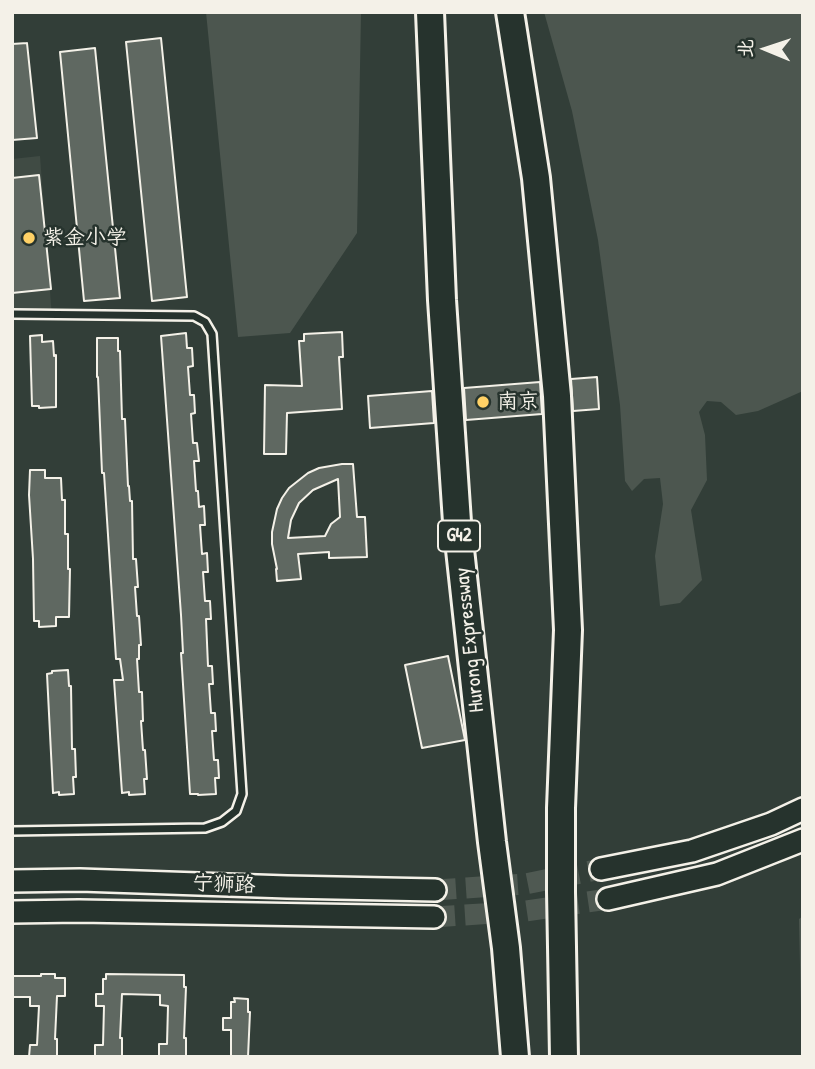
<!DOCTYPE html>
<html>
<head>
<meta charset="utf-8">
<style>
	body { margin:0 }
	#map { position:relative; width:815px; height:1069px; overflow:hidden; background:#323e38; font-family:"Patrick Hand","LXGW WenKai TC",sans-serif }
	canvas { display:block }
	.frame { position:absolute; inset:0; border:14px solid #f4f1e8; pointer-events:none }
	.north { position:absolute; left:731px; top:14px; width:70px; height:70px; -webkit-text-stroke:5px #26332d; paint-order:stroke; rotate:272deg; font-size:19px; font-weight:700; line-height:28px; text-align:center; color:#f4f1e8 }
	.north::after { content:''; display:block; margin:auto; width:24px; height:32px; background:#f4f1e8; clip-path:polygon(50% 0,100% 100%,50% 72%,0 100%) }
</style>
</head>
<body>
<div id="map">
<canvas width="815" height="1069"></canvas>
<div class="frame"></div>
<div class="north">北</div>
</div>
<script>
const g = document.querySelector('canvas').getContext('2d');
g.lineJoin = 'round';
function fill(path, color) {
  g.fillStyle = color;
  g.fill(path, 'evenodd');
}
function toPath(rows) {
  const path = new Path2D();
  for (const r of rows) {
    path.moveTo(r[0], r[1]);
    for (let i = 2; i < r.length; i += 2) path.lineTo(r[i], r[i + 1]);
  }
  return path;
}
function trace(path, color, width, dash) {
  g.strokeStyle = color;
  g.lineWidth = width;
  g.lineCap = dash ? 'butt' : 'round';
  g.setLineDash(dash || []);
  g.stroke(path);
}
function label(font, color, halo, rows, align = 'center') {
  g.font = font + ' "Patrick Hand","LXGW WenKai TC",sans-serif';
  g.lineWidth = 5;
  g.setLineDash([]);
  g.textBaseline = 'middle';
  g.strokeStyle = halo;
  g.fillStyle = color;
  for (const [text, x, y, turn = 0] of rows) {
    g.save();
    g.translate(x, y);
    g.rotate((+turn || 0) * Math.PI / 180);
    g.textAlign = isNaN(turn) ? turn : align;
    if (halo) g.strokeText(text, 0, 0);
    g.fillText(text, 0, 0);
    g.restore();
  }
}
fill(toPath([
	[40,156,52,318,12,317,12,159]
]), '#404b44');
fill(toPath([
	[206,12,361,12,357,233,290,333,238,337],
	[544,12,803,12,803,391,758,411,736,415,721,402,707,401,699,412,705,435,707,480,691,510,702,580,680,603,660,606,655,556,663,504,660,478,644,479,632,491,625,481,620,405,598,240,572,111],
	[803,916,803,1057,802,1057,799,919]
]), '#4c564f');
const building = toPath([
	[161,38,187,297,152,301,126,42,161,38],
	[27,43,37,138,12,140,12,44,27,43],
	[95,48,120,298,84,301,60,52,95,48],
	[39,175,51,289,12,293,12,178,39,175],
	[342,332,343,357,339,357,342,409,287,413,286,454,264,454,265,385,302,386,299,341,304,341,304,334,342,332],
	[186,333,187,348,192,348,193,366,188,367,190,395,194,395,195,413,191,414,193,443,197,443,199,461,194,461,196,491,198,491,199,507,204,506,205,525,200,525,202,554,207,553,208,572,203,572,205,601,210,601,211,619,206,619,208,666,212,666,213,684,209,684,211,713,215,713,216,731,212,731,214,760,218,760,219,778,215,778,216,794,198,795,198,794,190,794,181,653,183,653,181,615,161,336,186,333],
	[42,335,42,342,53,341,54,356,56,355,56,407,39,408,39,406,32,406,30,336,42,335],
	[97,338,118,338,118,351,120,351,122,419,125,419,128,486,129,486,130,501,132,501,133,559,136,559,138,587,135,587,137,616,139,616,141,645,139,645,139,659,137,659,139,692,142,692,143,721,141,721,143,750,145,750,147,779,144,779,145,794,129,795,129,792,122,793,114,680,123,680,120,659,116,659,104,473,102,473,98,377,97,377,97,338],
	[597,377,599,409,573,411,571,379,597,377],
	[540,382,542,414,466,420,464,388,540,382],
	[432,391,434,423,370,428,368,396,432,391],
	[342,464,353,464,357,517,365,517,367,557,329,558,329,552,298,554,301,579,277,581,276,569,277,569,272,544,272,532,277,509,282,498,289,488,308,473,319,468,342,464],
	[338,479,340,517,331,524,325,536,288,538,291,520,299,503,313,490,338,479],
	[30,470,45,470,45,478,61,478,62,500,65,500,65,534,68,534,68,569,70,569,69,617,56,617,56,626,39,627,39,621,34,621,33,559,29,495,30,470],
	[448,656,465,740,422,748,405,665,448,656],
	[68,670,69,686,71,686,72,749,75,749,76,777,73,777,74,794,59,795,59,792,53,793,47,674,52,673,52,671,68,670],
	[41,974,55,974,55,978,65,978,65,996,57,996,55,1039,57,1039,57,1057,29,1057,30,1045,37,1045,39,1006,30,1006,30,997,12,997,12,976,41,976,41,974],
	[106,974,184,975,184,987,186,987,184,1038,186,1038,186,1057,159,1056,159,1044,167,1044,168,1006,160,1005,160,995,122,994,120,1038,122,1038,122,1057,95,1057,95,1045,103,1045,104,1006,96,1006,96,994,103,994,103,979,106,979,106,974],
	[234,998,248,999,248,1012,250,1012,248,1057,231,1057,231,1030,223,1030,223,1018,231,1018,231,1002,235,1002,234,998]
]);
fill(building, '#5f6861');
trace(building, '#f4f1e8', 2);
trace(toPath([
	[435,890,525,884,601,869],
	[434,917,526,911,608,899]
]), '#4f5952', 21, [21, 10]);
const lane = toPath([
	[12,314,194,316,205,322,212,334,242,794,236,811,222,822,205,828,12,831]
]);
const secondary = toPath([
	[601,869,692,851,771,824,803,809],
	[12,881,80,880,287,887,435,890],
	[608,899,717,874,803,840],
	[12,912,79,911,434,917]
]);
const highway = toPath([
	[430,12,442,300,457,522,492,842,506,948,515,1057],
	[510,12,536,178,557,396,568,630,561,808,561,892,564,1057]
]);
trace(lane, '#f4f1e8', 12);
trace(secondary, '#f4f1e8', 26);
trace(highway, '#f4f1e8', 32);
trace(lane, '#26332d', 7);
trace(secondary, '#26332d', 21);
trace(highway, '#26332d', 26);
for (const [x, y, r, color] of [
	[29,238,7,"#ffd166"],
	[483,402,7,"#ffd166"]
]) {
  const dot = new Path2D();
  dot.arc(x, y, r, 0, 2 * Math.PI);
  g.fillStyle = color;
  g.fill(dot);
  trace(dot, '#26332d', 2.5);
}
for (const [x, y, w] of [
	[459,536,42]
]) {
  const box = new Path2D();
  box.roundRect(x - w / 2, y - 15.5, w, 31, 5);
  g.fillStyle = '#26332d';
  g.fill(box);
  trace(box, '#f4f1e8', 2);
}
label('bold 19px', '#f4f1e8', null, [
	["G42",459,536]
]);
label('21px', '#f4f1e8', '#26332d', [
	["紫金小学",43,238],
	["南京",497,402]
], 'left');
label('21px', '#f4f1e8', '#26332d', [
	["Hurong Expressway",470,640,-96],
	["宁狮路",224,885,2]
]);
</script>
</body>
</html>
